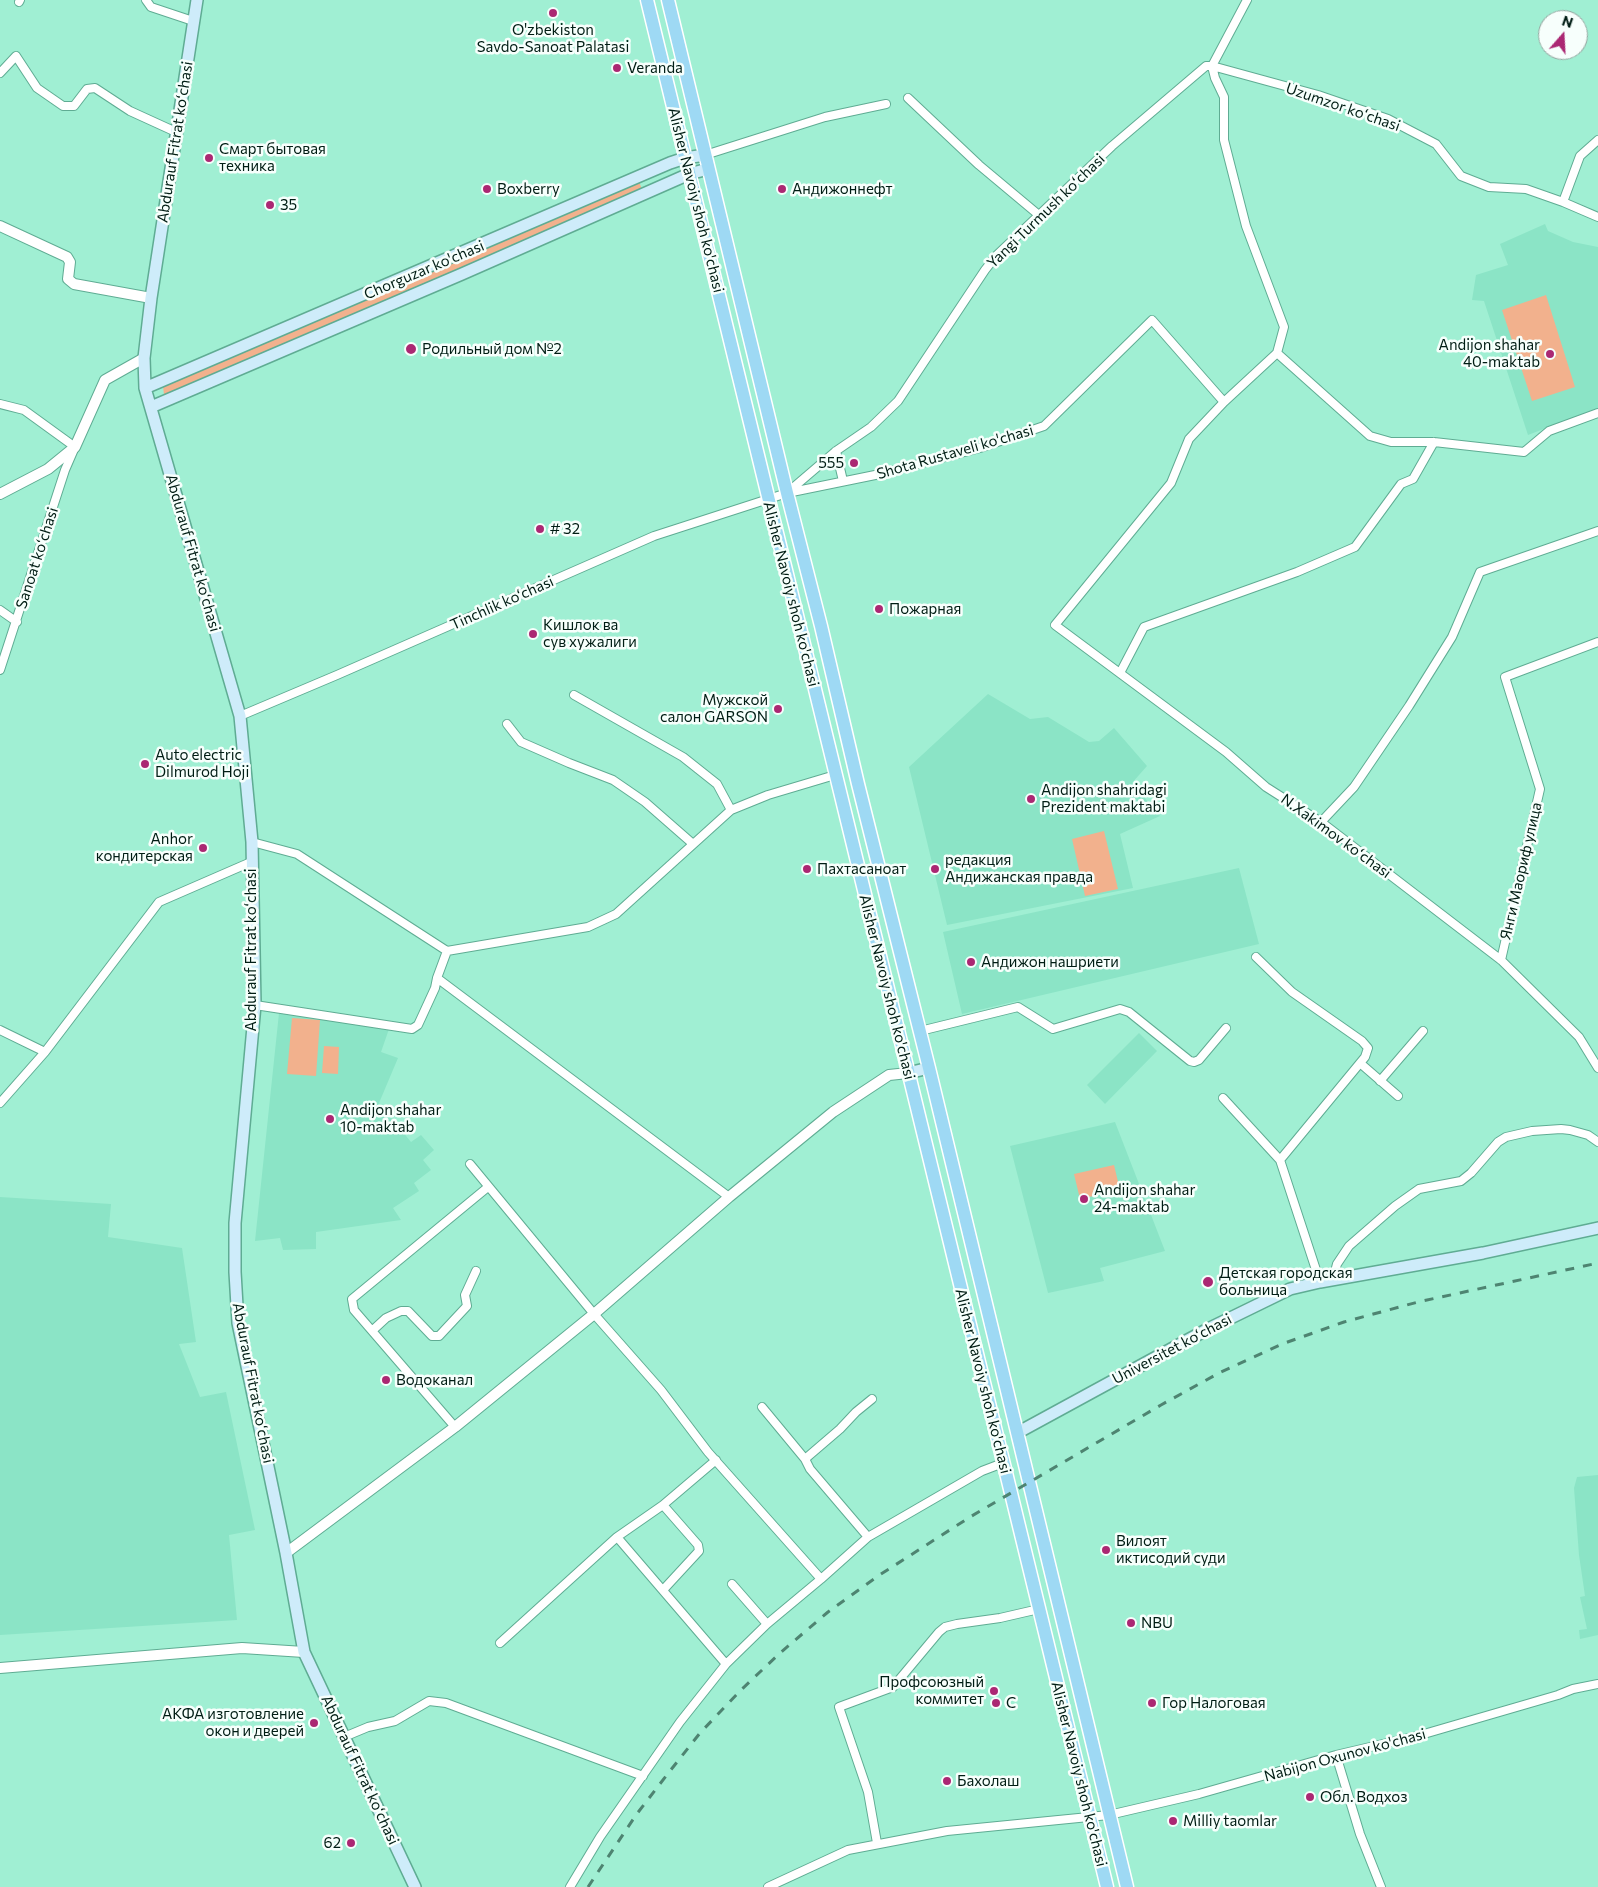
<!DOCTYPE html>
<html>
<head>
<meta charset="utf-8">
<style>
	body { margin:0 }
	#map { position:relative; width:1598px; height:1887px; overflow:hidden; background:#a0efd3; font-family:Commissioner,sans-serif }
	canvas { display:block }
	.north { position:absolute; left:1538px; top:10px; width:50px; height:50px; box-sizing:border-box; background:#f7fffc; border:1px solid #94a59f; border-radius:50%; rotate:19deg; font-size:14px; font-weight:700; line-height:20px; text-align:center; color:#001d14 }
	.north::after { content:''; display:block; margin:auto; width:18px; height:22px; background:#ab2873; clip-path:polygon(50% 0,100% 100%,50% 72%,0 100%) }
</style>
</head>
<body>
<div id="map">
<canvas width="1598" height="1887"></canvas>
<div class="north">N</div>
</div>
<script>
const g = document.querySelector('canvas').getContext('2d');
g.lineJoin = 'round';
function fill(path, color) {
  g.fillStyle = color;
  g.fill(path, 'evenodd');
}
function toPath(rows) {
  const path = new Path2D();
  for (const r of rows) {
    path.moveTo(r[0], r[1]);
    for (let i = 2; i < r.length; i += 2) path.lineTo(r[i], r[i + 1]);
  }
  return path;
}
function trace(path, color, width, dash) {
  g.strokeStyle = color;
  g.lineWidth = width;
  g.lineCap = dash ? 'butt' : 'round';
  g.setLineDash(dash || []);
  g.stroke(path);
}
function label(font, color, halo, rows, align = 'center') {
  g.font = font + ' Commissioner,sans-serif';
  g.lineWidth = 5;
  g.setLineDash([]);
  g.textBaseline = 'middle';
  g.strokeStyle = halo;
  g.fillStyle = color;
  for (const [text, x, y, turn = 0] of rows) {
    g.save();
    g.translate(x, y);
    g.rotate((+turn || 0) * Math.PI / 180);
    g.textAlign = isNaN(turn) ? turn : align;
    if (halo) g.strokeText(text, 0, 0);
    g.fillText(text, 0, 0);
    g.restore();
  }
}
fill(toPath([
	[1545,224,1548,231,1573,242,1598,247,1598,408,1528,435,1484,301,1472,300,1476,275,1508,265,1500,244],
	[988,694,1030,719,1048,717,1089,742,1099,741,1114,728,1147,766,1132,783,1160,816,1120,834,1133,888,947,925,909,767],
	[1239,868,1259,944,962,1014,943,932],
	[279,1013,389,1029,381,1052,398,1058,379,1103,411,1142,421,1135,434,1150,423,1160,431,1170,414,1183,419,1191,393,1208,401,1220,316,1232,316,1249,283,1250,280,1238,255,1241],
	[1139,1033,1157,1051,1105,1104,1087,1085],
	[1115,1122,1165,1251,1100,1268,1104,1281,1048,1293,1010,1146],
	[0,1197,111,1204,108,1237,182,1248,196,1342,179,1344,200,1397,226,1392,255,1530,229,1535,237,1620,0,1635],
	[1598,1475,1598,1635,1580,1639,1579,1630,1587,1629,1580,1597,1585,1596,1579,1555,1574,1488,1577,1477]
]), '#8be4c6');
fill(toPath([
	[639,181,642,190,164,395,163,386],
	[1546,295,1575,387,1532,401,1502,310],
	[1104,831,1118,889,1085,896,1072,839],
	[292,1018,320,1020,316,1076,287,1074],
	[324,1046,339,1047,338,1074,322,1073],
	[1114,1165,1120,1190,1080,1199,1074,1174]
]), '#f2b18d');
const minor = toPath([
	[146,0,151,7,193,21],
	[19,2,20,0],
	[0,73,16,56,37,88,63,106,74,106,87,89,95,88,130,111,176,132],
	[908,98,979,165,1040,216],
	[705,155,825,117,886,104],
	[1563,202,1580,156,1598,140],
	[1277,353,1370,436,1391,442,1434,442,1524,452,1549,431,1598,413],
	[1224,402,1189,439,1171,483,1055,625,1226,752,1266,787,1321,822,1501,960,1579,1037,1598,1068],
	[0,404,24,410,75,447,65,470,0,670],
	[836,451,843,481],
	[788,492,836,451,871,427,898,401,985,270,996,256,1112,146,1206,66,1212,66,1247,0],
	[0,610,17,622],
	[1120,673,1144,627,1297,572,1355,547,1401,484,1413,479,1434,442],
	[574,695,683,757,717,784,731,810],
	[240,716,337,675,654,536,787,493,880,474,980,448,1044,426,1152,320,1224,402,1277,353,1284,327,1246,226,1224,140,1224,97,1215,78,1212,66,1318,95,1388,119,1436,144,1461,176,1489,187,1526,189,1563,202,1598,217],
	[507,724,521,742,569,763,613,780,645,802,693,844],
	[1321,822,1354,787,1409,706,1452,637,1480,572,1598,531],
	[252,842,297,854,447,951,588,927,616,914,731,810,768,795,835,775],
	[447,951,437,978,729,1197],
	[1256,957,1292,992,1362,1041,1368,1048,1365,1057,1280,1160],
	[1501,960,1540,789,1505,677,1598,642],
	[255,1005,412,1029,418,1025,435,988,437,978],
	[0,1030,45,1052],
	[920,1031,1018,1007,1053,1029,1120,1009,1129,1012,1190,1061,1194,1062,1199,1060,1226,1028],
	[1360,1063,1398,1096],
	[1380,1081,1423,1031],
	[1223,1098,1280,1160,1320,1282],
	[0,1103,45,1052,159,902,251,862],
	[470,1164,594,1314,661,1390,708,1452,821,1579,767,1624,726,1664,680,1722,600,1837,570,1887],
	[1333,1279,1337,1264,1349,1246,1395,1206,1419,1189,1461,1181,1471,1173,1498,1142,1506,1137,1532,1131,1561,1129,1570,1130,1588,1135,1598,1142],
	[373,1330,386,1318,401,1311,408,1311,432,1336,439,1336,467,1306,465,1295,476,1271],
	[762,1407,805,1459,810,1469,868,1537],
	[455,1427,354,1310,352,1299,488,1187],
	[805,1459,840,1429,856,1412,872,1399],
	[617,1537,726,1664],
	[821,1579,868,1537,982,1471,1003,1463],
	[732,1584,767,1624],
	[663,1590,699,1551,698,1545,663,1505],
	[500,1643,617,1537,663,1505,716,1460],
	[344,1737,368,1727,395,1721,429,1701,446,1703,643,1776],
	[1336,1755,1360,1834,1381,1887],
	[877,1843,868,1792,839,1707,893,1687,939,1632,945,1627,957,1624,1000,1618,1039,1609],
	[768,1887,848,1850,947,1831,1109,1815,1199,1794,1336,1755,1417,1736,1558,1695,1573,1689,1598,1684]
]);
const tertiary = toPath([
	[0,226,67,257,70,262,68,279,74,284,151,298],
	[0,494,48,469,75,447,105,380,144,358],
	[286,1553,455,1427,594,1314,729,1197,833,1112,889,1075,908,1073],
	[0,1668,242,1648,304,1652]
]);
const secondary = toPath([
	[197,0,151,298,144,358,145,388,240,716,252,842,255,1005,235,1223,235,1272,238,1323,286,1553,304,1652,415,1887],
	[145,388,670,163,685,158,705,155],
	[151,407,462,274,689,174,708,169],
	[908,1073,929,1068],
	[1017,1433,1208,1329,1290,1289,1320,1282,1483,1253,1598,1228]
]);
const primary = toPath([
	[647,0,1107,1887],
	[668,0,787,493,821,626,858,784,929,1068,1127,1887]
]);
trace(minor, '#5fac93', 10);
trace(tertiary, '#5fac93', 12);
trace(secondary, '#5fac93', 14);
trace(primary, '#fff', 15);
trace(minor, '#fff', 8);
trace(tertiary, '#fff', 10);
trace(secondary, '#ceecfa', 11);
trace(primary, '#9ed9f4', 12);
trace(toPath([
	[588,1887,636,1815,666,1776,700,1733,741,1690,780,1653,828,1612,878,1576,970,1517,1161,1405,1219,1373,1282,1344,1344,1322,1418,1302,1598,1263]
]), '#4e8471', 3, [9, 9]);
for (const [x, y, r, color] of [
	[553,13,5,"#ab2873"],
	[617,68,5,"#ab2873"],
	[209,158,5,"#ab2873"],
	[487,189,5,"#ab2873"],
	[782,189,5,"#ab2873"],
	[270,205,5,"#ab2873"],
	[411,349,6,"#ab2873"],
	[1550,354,5,"#ab2873"],
	[854,463,5,"#ab2873"],
	[540,529,5,"#ab2873"],
	[879,609,5,"#ab2873"],
	[533,634,5,"#ab2873"],
	[778,709,5,"#ab2873"],
	[145,764,5,"#ab2873"],
	[1031,799,5,"#ab2873"],
	[203,848,5,"#ab2873"],
	[807,869,5,"#ab2873"],
	[935,869,5,"#ab2873"],
	[971,962,5,"#ab2873"],
	[330,1119,5,"#ab2873"],
	[1084,1199,5,"#ab2873"],
	[1208,1282,6,"#ab2873"],
	[386,1380,5,"#ab2873"],
	[1106,1550,5,"#ab2873"],
	[1131,1623,5,"#ab2873"],
	[994,1691,5,"#ab2873"],
	[996,1703,5,"#ab2873"],
	[1152,1703,5,"#ab2873"],
	[314,1723,5,"#ab2873"],
	[947,1781,5,"#ab2873"],
	[1310,1797,5,"#ab2873"],
	[1173,1821,5,"#ab2873"],
	[351,1843,5,"#ab2873"]
]) {
  const dot = new Path2D();
  dot.arc(x, y, r, 0, 2 * Math.PI);
  g.fillStyle = color;
  g.fill(dot);
  trace(dot, '#f7fffc', 2);
}
label('15px', '#001d14', '#f7fffc', [
	["O'zbekiston",553,30,"center"],
	["Savdo-Sanoat Palatasi",553,47,"center"],
	["Veranda",627,68],
	["Смарт бытовая",219,149],
	["техника",219,166],
	["Boxberry",497,189],
	["Андижоннефт",792,189],
	["35",280,205],
	["Andijon shahar",1540,345,"right"],
	["40-maktab",1540,362,"right"],
	["Родильный дом №2",422,349],
	["555",844,463,"right"],
	["# 32",550,529],
	["Пожарная",889,609],
	["Кишлок ва",543,625],
	["сув хужалиги",543,642],
	["Мужской",768,700,"right"],
	["салон GARSON",768,717,"right"],
	["Auto electric",155,755],
	["Dilmurod Hoji",155,772],
	["Andijon shahridagi",1041,790],
	["Prezident maktabi",1041,807],
	["Anhor",193,839,"right"],
	["кондитерская",193,856,"right"],
	["редакция",945,860],
	["Андижанская правда",945,877],
	["Пахтасаноат",817,869],
	["Андижон нашриети",981,962],
	["Andijon shahar",340,1110],
	["10-maktab",340,1127],
	["Andijon shahar",1094,1190],
	["24-maktab",1094,1207],
	["Детская городская",1219,1273],
	["больница",1219,1290],
	["Водоканал",396,1380],
	["Вилоят",1116,1541],
	["иктисодий суди",1116,1558],
	["NBU",1141,1623],
	["Профсоюзный",984,1682,"right"],
	["коммитет",984,1699,"right"],
	["С",1006,1703],
	["Гор Налоговая",1162,1703],
	["АКФА изготовление",304,1714,"right"],
	["окон и дверей",304,1731,"right"],
	["Бахолаш",957,1781],
	["Обл. Водхоз",1320,1797],
	["Milliy taomlar",1183,1821],
	["62",341,1843,"right"]
], 'left');
label('15px', '#001d14', '#f7fffc', [
	["Uzumzor koʻchasi",1343,107,19],
	["Abdurauf Fitrat koʻchasi",175,142,-81],
	["Alisher Navoiy shoh ko'chasi",696,200,76],
	["Yangi Turmush koʻchasi",1046,211,-44],
	["Chorguzar ko'chasi",424,270,-23],
	["Shota Rustaveli ko'chasi",955,452,-16],
	["Abdurauf Fitrat koʻchasi",193,553,74],
	["Sanoat koʻchasi",37,558,-72],
	["Alisher Navoiy shoh ko'chasi",791,594,76],
	["Tinchlik kо‘chasi",502,603,-24],
	["N.Xakimov koʻchasi",1336,836,36],
	["Янги Маориф улица",1521,871,-77],
	["Abdurauf Fitrat koʻchasi",251,950,-90],
	["Alisher Navoiy shoh ko'chasi",887,987,76],
	["Universitet kо‘chasi",1172,1349,-28],
	["Alisher Navoiy shoh ko'chasi",983,1381,76],
	["Abdurauf Fitrat koʻchasi",253,1383,79],
	["Nabijon Oxunov ko'chasi",1345,1755,-15],
	["Abdurauf Fitrat koʻchasi",360,1770,65],
	["Alisher Navoiy shoh ko'chasi",1079,1774,76]
]);
</script>
</body>
</html>
